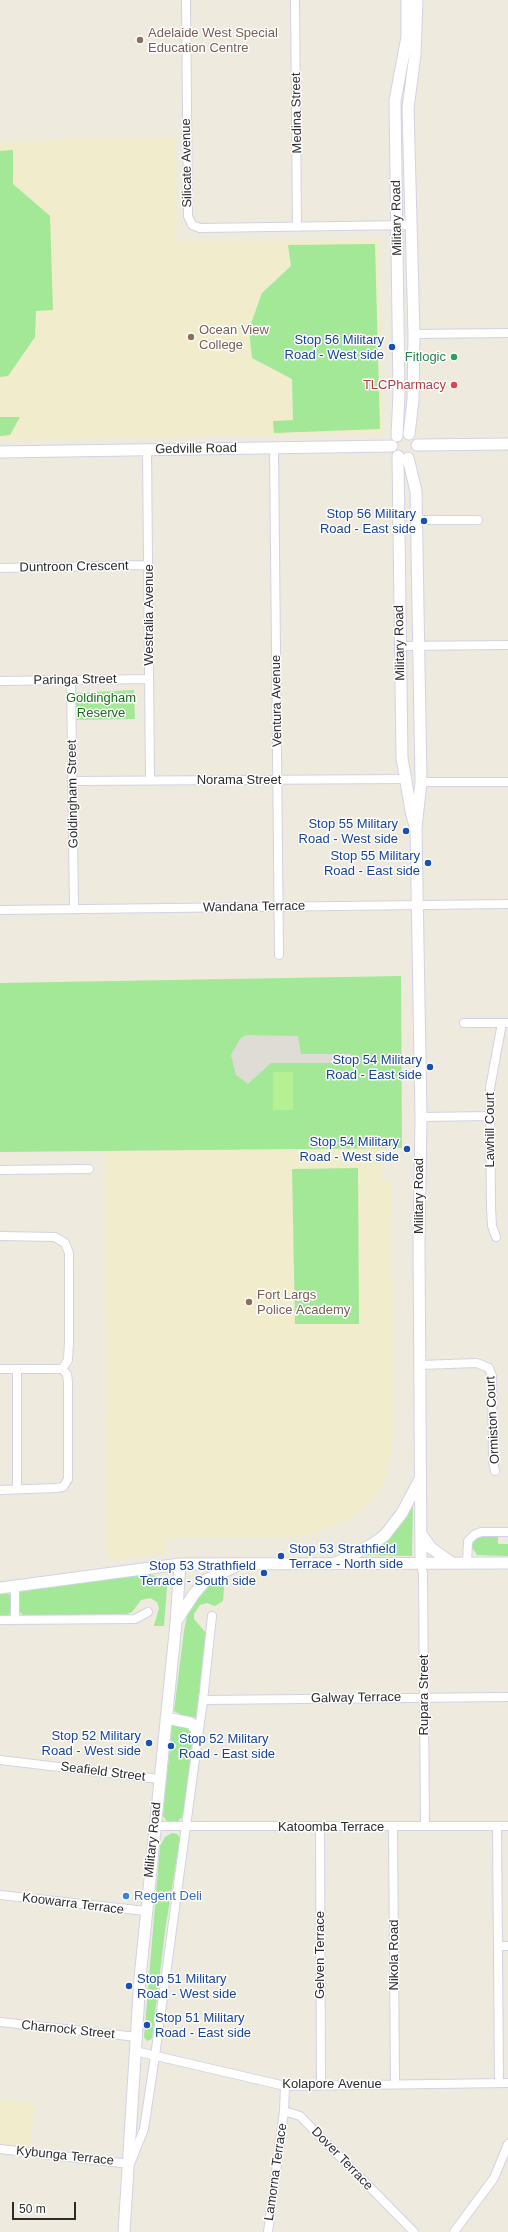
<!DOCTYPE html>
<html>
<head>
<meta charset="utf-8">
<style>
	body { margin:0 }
	#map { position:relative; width:508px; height:2232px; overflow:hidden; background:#eeeadd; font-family:Arial,sans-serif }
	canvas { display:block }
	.scale { position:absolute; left:12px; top:2202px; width:64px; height:18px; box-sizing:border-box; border:2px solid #2c2c2c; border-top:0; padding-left:5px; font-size:12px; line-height:14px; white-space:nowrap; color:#2c2c2c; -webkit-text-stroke:3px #fff; paint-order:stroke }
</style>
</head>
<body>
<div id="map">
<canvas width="508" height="2232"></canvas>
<div class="scale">50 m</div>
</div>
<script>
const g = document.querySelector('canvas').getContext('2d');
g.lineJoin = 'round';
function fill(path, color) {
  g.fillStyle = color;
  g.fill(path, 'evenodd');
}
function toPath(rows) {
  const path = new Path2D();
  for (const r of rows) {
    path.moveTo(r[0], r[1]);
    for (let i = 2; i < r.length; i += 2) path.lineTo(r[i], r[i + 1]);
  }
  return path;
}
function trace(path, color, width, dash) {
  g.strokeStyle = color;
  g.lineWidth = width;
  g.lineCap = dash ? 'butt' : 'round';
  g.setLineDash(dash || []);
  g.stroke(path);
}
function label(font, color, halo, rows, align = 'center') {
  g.font = font + ' Arial,sans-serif';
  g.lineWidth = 3;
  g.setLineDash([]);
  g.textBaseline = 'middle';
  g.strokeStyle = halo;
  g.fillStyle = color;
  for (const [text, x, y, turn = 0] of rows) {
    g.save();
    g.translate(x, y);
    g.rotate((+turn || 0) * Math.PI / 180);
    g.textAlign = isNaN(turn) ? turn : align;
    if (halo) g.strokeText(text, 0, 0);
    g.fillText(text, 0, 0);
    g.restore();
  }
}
fill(toPath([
	[175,138,177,241,379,240,383,433,0,440,0,141],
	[381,1148,381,1179,392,1179,393,1425,390,1461,384,1482,373,1500,350,1520,303,1537,167,1537,165,1553,108,1561,105,1151],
	[0,2099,36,2104,29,2148,0,2144]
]), '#f1eccc');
fill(toPath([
	[13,150,13,184,50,216,53,310,36,311,35,337,8,376,0,377,0,151],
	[375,244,380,429,274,433,273,421,293,420,292,379,252,358,249,329,262,293,291,266,288,245],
	[0,417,20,417,10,435,0,436],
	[134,690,135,719,77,720,75,693],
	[401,976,402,1148,0,1152,0,983],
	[358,1168,359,1324,295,1324,292,1169],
	[413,1498,412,1556,361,1555],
	[479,1537,498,1537,498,1544,508,1544,508,1556,477,1555,471,1546,474,1539],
	[150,1574,163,1579,167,1587,164,1626,154,1626,159,1608,157,1602,150,1598,141,1600,132,1612,127,1614,24,1616,20,1612,19,1594,22,1590],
	[225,1574,223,1601,215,1606,207,1603,200,1605,194,1614,194,1619,207,1634,195,1722,174,1711,184,1631,188,1611,209,1581],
	[8,1593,10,1595,11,1612,9,1615,0,1616,0,1594],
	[174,1723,186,1725,190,1730,193,1740,183,1816,178,1821,173,1822,167,1821,163,1816,172,1725],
	[172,1833,177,1834,180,1838,165,1931,152,2039,147,2041,144,2037,160,1846,165,1837]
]), '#a2e897');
fill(toPath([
	[273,1072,293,1072,293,1110,273,1110]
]), '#b5f092');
fill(toPath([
	[246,1035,298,1036,301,1054,351,1054,351,1063,271,1063,248,1084,236,1075,231,1055,240,1039]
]), '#dedcd5');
const street = toPath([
	[186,0,188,216,192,225,200,228,411,225],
	[295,0,297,227],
	[414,334,508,333],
	[274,448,279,955],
	[147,449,150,781],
	[417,520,478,520],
	[0,568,148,565],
	[400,646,508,645],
	[71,680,74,909],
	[0,681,149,679],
	[72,781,406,779],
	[421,782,508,782],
	[0,910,508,904],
	[464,1023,508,1023],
	[421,1117,490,1116],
	[0,1170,89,1169],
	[0,1236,55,1237,65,1243,69,1253,69,1342,68,1360,62,1369],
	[496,1237,492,1226,491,1207,490,1088,502,1023],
	[420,1365,477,1363,489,1368,492,1376,493,1462,495,1471],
	[0,1369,62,1369,67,1374,68,1382,68,1479,63,1487,56,1488,0,1490],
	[17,1369,17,1489],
	[467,1563,468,1541,474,1535,481,1532,508,1532],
	[421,1564,423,1574,425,1826],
	[0,1620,135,1619,148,1612],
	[15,1620,15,1586],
	[203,1700,508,1697],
	[0,1760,159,1779],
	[154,1826,508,1826],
	[497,1826,499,2083],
	[320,1827,321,2084],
	[393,1827,395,2084],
	[0,1895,146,1911],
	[499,1946,508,1946],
	[0,2022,137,2037],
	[135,2051,285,2086,508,2083],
	[285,2086,284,2111,300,2116,414,2232],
	[0,2149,130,2164,144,2129,155,2056,203,1700,212,1616],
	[268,2232,284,2111],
	[454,2232,494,2178,508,2144]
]);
const secondary = toPath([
	[409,434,413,400,414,334,408,108,415,55,417,0],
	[397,436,399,393,395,101,407,37,407,0],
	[417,445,508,444],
	[0,452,392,446],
	[398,456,402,758,411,811,415,826],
	[408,458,416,491,421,782,416,828,421,1117,419,1242,421,1564],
	[421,1534,431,1548,452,1563],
	[336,1563,373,1544,385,1535,402,1513,419,1481],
	[0,1588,180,1564,508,1563],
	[177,1620,194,1594,206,1580,234,1567],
	[166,1718,191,1723,196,1729,197,1737],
	[124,2232,140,1978,176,1623,180,1564]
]);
trace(street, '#d3d2e5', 10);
trace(secondary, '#d3d2e5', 13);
trace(street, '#fff', 8);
trace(secondary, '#fff', 11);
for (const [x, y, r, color] of [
	[140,40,4,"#8d6e63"],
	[191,337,4,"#8d6e63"],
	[392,347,4,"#1a4fb4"],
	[454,357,4,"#2e9e5b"],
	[454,385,4,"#e0444e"],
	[424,521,4,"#1a4fb4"],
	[406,831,4,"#1a4fb4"],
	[428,863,4,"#1a4fb4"],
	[430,1067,4,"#1a4fb4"],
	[407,1149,4,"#1a4fb4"],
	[249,1302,4,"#8d6e63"],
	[281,1556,4,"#1a4fb4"],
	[264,1573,4,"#1a4fb4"],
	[149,1743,4,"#1a4fb4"],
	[171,1746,4,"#1a4fb4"],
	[126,1896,4,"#3f7fe0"],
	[129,1986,4,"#1a4fb4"],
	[147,2025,4,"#1a4fb4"]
]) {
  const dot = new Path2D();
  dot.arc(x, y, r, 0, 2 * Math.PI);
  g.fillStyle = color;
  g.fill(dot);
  trace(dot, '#fff', 1.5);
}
label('13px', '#785e54', '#fff', [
	["Adelaide West Special",148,33],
	["Education Centre",148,48],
	["Ocean View",199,330],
	["College",199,345],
	["Fort Largs",257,1295],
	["Police Academy",257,1310]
], 'left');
label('13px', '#2c2c2c', '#fff', [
	["Medina Street",297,113,-91],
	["Silicate Avenue",187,163,-91],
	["Military Road",397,218,-91],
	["Gedville Road",196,449,-1],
	["Duntroon Crescent",74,567,-1],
	["Westralia Avenue",149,615,-90],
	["Military Road",400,643,-91],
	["Paringa Street",75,680,-1],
	["Ventura Avenue",277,701,-91],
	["Norama Street",239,780],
	["Goldingham Street",73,794,-91],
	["Wandana Terrace",254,907,-1],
	["Lawhill Court",490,1130,-90],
	["Military Road",419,1196,-90],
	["Ormiston Court",493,1420,-93],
	["Rupara Street",424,1695,-90],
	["Galway Terrace",356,1698,-1],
	["Seafield Street",103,1772,7],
	["Katoomba Terrace",331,1827],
	["Military Road",153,1840,-84],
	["Koowarra Terrace",73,1904,7],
	["Gelven Terrace",320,1955,-90],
	["Nikola Road",394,1955,-90],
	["Charnock Street",68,2030,6],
	["Kolapore Avenue",332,2084],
	["Kybunga Terrace",65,2156,6],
	["Dover Terrace",342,2159,46],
	["Lamorna Terrace",276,2172,-82]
]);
label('13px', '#164399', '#fff', [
	["Stop 56 Military",384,340],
	["Road - West side",384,355],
	["Stop 56 Military",416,514],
	["Road - East side",416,529],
	["Stop 55 Military",398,824],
	["Road - West side",398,839],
	["Stop 55 Military",420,856],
	["Road - East side",420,871],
	["Stop 54 Military",422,1060],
	["Road - East side",422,1075],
	["Stop 54 Military",399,1142],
	["Road - West side",399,1157],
	["Stop 53 Strathfield",289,1549,"left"],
	["Terrace - North side",289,1564,"left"],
	["Stop 53 Strathfield",256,1566],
	["Terrace - South side",256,1581],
	["Stop 52 Military",141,1736],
	["Road - West side",141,1751],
	["Stop 52 Military",179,1739,"left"],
	["Road - East side",179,1754,"left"],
	["Stop 51 Military",137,1979,"left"],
	["Road - West side",137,1994,"left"],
	["Stop 51 Military",155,2018,"left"],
	["Road - East side",155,2033,"left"]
], 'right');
label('13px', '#27864d', '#fff', [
	["Fitlogic",446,357]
], 'right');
label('13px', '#be3a42', '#fff', [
	["TLCPharmacy",446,385]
], 'right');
label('13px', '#166f16', '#fff', [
	["Goldingham",101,698],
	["Reserve",101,713]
]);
label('13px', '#366cbe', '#fff', [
	["Regent Deli",134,1896]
], 'left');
</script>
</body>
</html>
